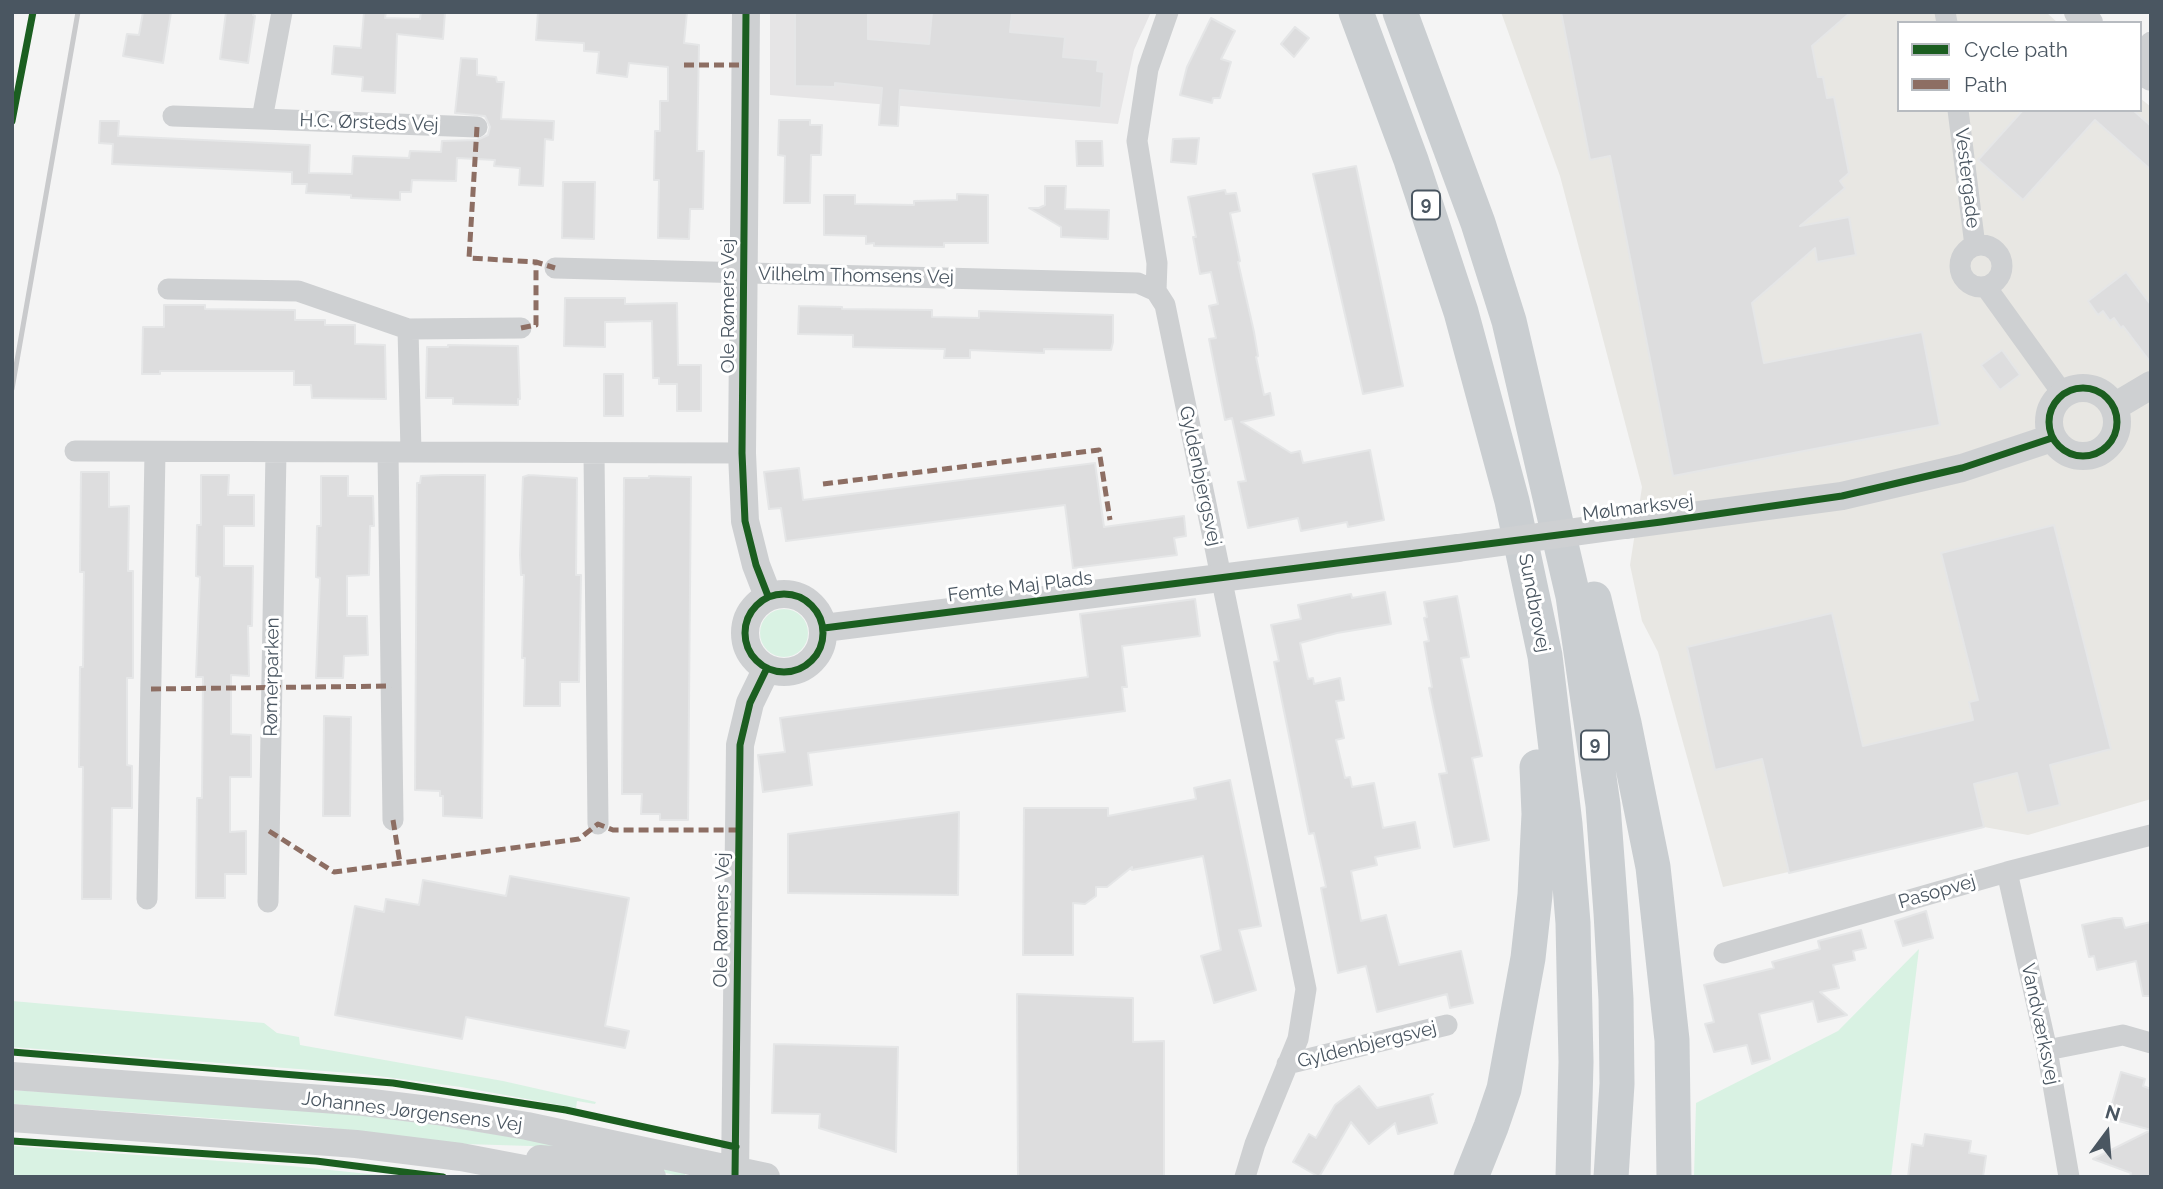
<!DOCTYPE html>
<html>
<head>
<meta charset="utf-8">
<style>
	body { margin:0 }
	#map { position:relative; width:2163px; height:1189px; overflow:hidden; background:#f4f4f4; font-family:Raleway,sans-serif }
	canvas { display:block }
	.frame { position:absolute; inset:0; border:14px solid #4a5661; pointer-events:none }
	.legend { position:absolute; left:1897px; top:21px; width:245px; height:91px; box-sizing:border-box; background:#fff; border:2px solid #b7bbc0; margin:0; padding:9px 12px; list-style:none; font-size:21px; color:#4a5661 }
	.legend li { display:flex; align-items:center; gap:14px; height:35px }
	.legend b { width:35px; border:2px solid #b7bbc0 }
	.north { position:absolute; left:2072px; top:1098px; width:70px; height:70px; -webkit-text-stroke:5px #fff; paint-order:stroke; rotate:16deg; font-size:19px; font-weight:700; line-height:28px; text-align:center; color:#4a5661 }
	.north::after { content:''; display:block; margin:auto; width:24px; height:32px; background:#4a5661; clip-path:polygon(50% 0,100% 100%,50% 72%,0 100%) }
</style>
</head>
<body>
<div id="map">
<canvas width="2163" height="1189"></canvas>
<div class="frame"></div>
<ul class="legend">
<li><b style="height:9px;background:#1b5e20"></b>Cycle path</li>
<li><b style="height:9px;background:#8d6e63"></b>Path</li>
</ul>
<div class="north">N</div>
</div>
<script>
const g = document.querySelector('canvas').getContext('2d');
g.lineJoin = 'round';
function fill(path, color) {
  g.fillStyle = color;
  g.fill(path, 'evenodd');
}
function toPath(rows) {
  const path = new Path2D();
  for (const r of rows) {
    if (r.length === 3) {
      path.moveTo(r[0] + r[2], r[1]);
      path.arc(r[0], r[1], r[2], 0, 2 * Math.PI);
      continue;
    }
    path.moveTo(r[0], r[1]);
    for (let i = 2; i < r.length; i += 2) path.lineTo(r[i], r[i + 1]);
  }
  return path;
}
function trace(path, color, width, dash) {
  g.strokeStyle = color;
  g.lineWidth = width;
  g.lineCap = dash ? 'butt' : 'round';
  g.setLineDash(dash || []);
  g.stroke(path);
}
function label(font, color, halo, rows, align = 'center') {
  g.font = font + ' Raleway,sans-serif';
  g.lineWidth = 6;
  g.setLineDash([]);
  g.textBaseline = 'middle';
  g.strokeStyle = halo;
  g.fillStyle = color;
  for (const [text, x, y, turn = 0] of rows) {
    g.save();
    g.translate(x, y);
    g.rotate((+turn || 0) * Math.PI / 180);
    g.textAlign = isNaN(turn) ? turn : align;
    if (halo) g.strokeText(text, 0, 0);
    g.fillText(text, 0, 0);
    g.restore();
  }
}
fill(toPath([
	[1501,12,2046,12,2058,23,1899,23,1899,110,2140,110,2140,98,2151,107,2151,799,2028,835,1984,827,1723,887,1658,652,1642,621,1630,565,1642,487,1560,176]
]), '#e8e7e3');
fill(toPath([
	[770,12,1151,12,1134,50,1118,124,770,95]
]), '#e6e5e6');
fill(toPath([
	[784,633,24],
	[1919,949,1891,1177,1694,1177,1696,1103,1838,1031],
	[12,1001,264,1023,277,1033,299,1037,300,1045,503,1081,596,1102,595,1104,577,1101,576,1108,461,1087,363,1074,12,1047],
	[12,1090,317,1110,445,1126,536,1141,685,1171,685,1177,531,1146,464,1144,307,1125,12,1104],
	[12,1146,291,1166,398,1177,12,1177]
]), '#d9f2e3');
const building = toPath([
	[143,12,171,12,163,63,123,56,127,34,139,35,143,12],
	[226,12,253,12,253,15,255,16,248,63,220,59,226,12],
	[364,12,386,12,385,18,420,19,421,12,445,12,443,39,397,34,395,93,362,91,363,77,332,74,334,46,361,48,364,12],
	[538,12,687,12,684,43,699,45,697,151,704,151,703,209,690,209,689,239,658,238,659,180,654,180,655,131,660,131,660,101,668,101,668,67,629,63,627,77,597,73,599,52,584,51,584,43,536,40,538,12],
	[795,12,868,12,868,39,929,44,932,12,1012,12,1010,32,1065,37,1063,57,1098,60,1097,71,1104,72,1101,108,900,90,898,126,879,125,882,88,835,83,835,87,795,86,795,12],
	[1561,12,1851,12,1812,46,1818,77,1823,77,1827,98,1834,97,1849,173,1840,181,1845,188,1800,226,1849,217,1856,255,1817,262,1815,248,1752,303,1764,363,1922,332,1940,425,1673,476,1610,156,1590,160,1561,12],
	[1211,18,1235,31,1221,59,1231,62,1220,98,1213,98,1212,103,1180,95,1187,67,1211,18],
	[1295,27,1309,38,1294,57,1281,44,1295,27],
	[461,58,477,59,477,75,496,77,497,82,504,82,501,119,554,121,553,140,545,139,543,186,519,185,520,168,494,166,495,160,457,158,456,181,412,180,411,192,400,192,400,200,351,198,351,195,306,193,307,184,292,184,292,172,112,164,113,144,99,143,100,121,119,121,118,136,310,145,309,173,352,174,353,156,409,158,410,151,441,152,442,141,477,140,488,135,490,127,485,116,455,113,461,58],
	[2023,110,2133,110,2151,126,2151,170,2095,120,2023,200,1978,160,2023,110],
	[779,120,810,120,810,125,822,125,821,155,811,155,810,203,784,203,785,156,778,155,779,120],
	[1199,138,1196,164,1171,162,1173,139,1199,138],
	[1076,141,1102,141,1103,166,1077,166,1076,141],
	[1356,166,1403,386,1363,394,1313,174,1356,166],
	[563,182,595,182,594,239,562,238,563,182],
	[1045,186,1066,186,1065,209,1109,210,1108,239,1061,237,1061,227,1029,208,1039,208,1045,205,1045,186],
	[1225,190,1226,194,1236,193,1240,211,1230,213,1240,261,1238,262,1254,332,1258,356,1256,357,1264,395,1270,393,1274,415,1241,422,1291,453,1300,451,1303,463,1370,450,1384,520,1348,527,1347,522,1301,531,1298,518,1248,528,1238,482,1246,481,1232,418,1225,420,1209,339,1216,338,1209,306,1218,304,1211,272,1200,274,1193,237,1196,237,1188,197,1225,190],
	[957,194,988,195,988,243,944,243,944,247,874,246,874,243,866,244,866,236,824,235,824,195,855,195,855,204,914,205,914,201,957,200,957,194],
	[2126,272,2151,305,2151,363,2123,326,2121,328,2114,318,2110,321,2103,311,2098,315,2088,301,2126,272],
	[565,298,625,298,625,304,677,303,678,365,701,365,701,411,677,411,677,384,659,384,659,378,653,378,652,321,605,322,605,347,564,346,565,298],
	[164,305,205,305,205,309,295,310,295,320,325,320,325,325,355,325,355,344,385,345,386,399,312,398,311,385,294,385,294,371,160,371,160,374,142,374,143,327,164,327,164,305],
	[799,306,842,307,842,309,932,310,932,317,979,318,979,311,1113,315,1113,342,1111,350,1044,349,1044,353,970,350,970,358,944,358,945,349,853,347,853,335,798,334,799,306],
	[448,345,518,346,520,399,518,399,518,405,453,404,453,398,426,398,427,347,448,347,448,345],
	[2002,350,2020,375,2000,390,1981,365,2002,350],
	[604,374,623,374,623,416,604,416,604,374],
	[1095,463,1104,527,1184,516,1186,536,1174,538,1177,555,1073,568,1065,505,786,541,781,508,769,509,764,472,799,468,803,500,1095,463],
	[81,472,109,472,109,507,129,506,128,571,133,571,133,678,127,678,127,765,132,766,132,808,112,808,111,899,82,899,83,767,79,767,80,667,83,667,84,572,80,572,81,472],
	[201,475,229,475,228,495,254,495,254,526,224,526,224,566,253,566,252,626,248,626,249,676,231,675,231,734,251,735,251,777,230,777,230,832,246,831,246,874,225,874,225,898,196,898,197,798,202,798,203,677,196,677,200,577,196,576,197,525,201,525,201,475],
	[442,475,485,475,482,818,443,816,443,796,440,796,440,791,415,790,417,483,420,483,421,476,442,475],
	[529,475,577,478,576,575,581,575,579,682,560,682,560,706,524,706,525,658,522,658,524,575,521,575,520,555,523,477,529,475],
	[321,476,348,476,348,496,373,496,374,526,370,526,369,575,347,576,347,616,367,616,368,655,344,656,343,678,316,678,320,578,316,577,317,526,321,526,321,476],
	[649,476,691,477,688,820,660,820,660,814,641,814,642,794,622,794,624,478,649,478,649,476],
	[2054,525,2111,749,2050,765,2060,805,2027,813,2017,773,1974,784,1984,827,1789,873,1762,759,1715,770,1687,647,1832,613,1863,746,1973,720,1969,702,1978,700,1941,553,2054,525],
	[1385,592,1391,624,1337,633,1300,643,1308,679,1313,678,1314,684,1340,678,1344,700,1336,701,1344,738,1336,740,1345,778,1350,777,1352,787,1374,783,1383,828,1415,822,1420,848,1375,857,1377,865,1351,871,1361,921,1386,915,1399,965,1461,951,1473,1003,1450,1008,1447,994,1377,1012,1366,966,1338,973,1321,888,1326,887,1314,833,1309,834,1274,662,1279,661,1271,625,1301,619,1298,605,1351,594,1352,598,1385,592],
	[1457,596,1469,657,1461,658,1482,756,1472,758,1489,840,1454,847,1439,774,1447,773,1429,688,1432,687,1424,642,1429,641,1424,618,1427,617,1424,602,1457,596],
	[1195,599,1200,636,1122,646,1127,687,1122,687,1125,711,808,753,812,785,763,792,758,755,785,752,780,718,1088,677,1080,614,1195,599],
	[324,716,351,717,350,816,323,816,324,716],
	[1230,780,1261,926,1239,930,1256,990,1214,1003,1201,956,1221,950,1203,856,1132,870,1132,867,1107,887,1096,887,1096,896,1085,904,1073,903,1073,955,1023,955,1024,808,1108,808,1108,816,1196,799,1194,788,1230,780],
	[959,812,958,895,788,893,788,834,959,812],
	[510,876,629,898,605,1026,629,1031,625,1048,466,1017,462,1039,335,1015,355,906,384,912,386,899,419,905,423,880,506,896,510,876],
	[1926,911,1933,938,1903,946,1895,921,1926,911],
	[2114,918,2122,918,2125,928,2151,922,2151,996,2143,996,2136,961,2097,970,2094,956,2089,957,2082,925,2114,918],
	[1861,930,1866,948,1853,951,1855,960,1833,965,1839,988,1820,992,1847,1015,1818,1022,1813,1001,1759,1014,1770,1059,1752,1064,1747,1045,1714,1052,1705,1024,1714,1022,1704,985,1774,968,1772,962,1820,949,1818,941,1861,930],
	[1017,994,1133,998,1133,1042,1164,1041,1164,1177,1018,1177,1017,994],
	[774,1044,898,1047,896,1152,819,1128,820,1114,772,1113,774,1044],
	[2121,1072,2145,1079,2143,1086,2151,1089,2151,1130,2108,1118,2121,1072],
	[1359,1086,1377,1108,1433,1094,1430,1096,1437,1123,1398,1134,1395,1123,1369,1144,1351,1122,1319,1177,1293,1162,1309,1134,1316,1138,1335,1105,1359,1086],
	[2151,1130,2151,1177,2130,1177,2131,1173,2093,1159,2151,1130],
	[1925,1134,1971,1141,1969,1153,1986,1156,1983,1177,1908,1177,1912,1144,1923,1146,1925,1134]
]);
fill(building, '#ddddde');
trace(building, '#e5e6e7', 2);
trace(toPath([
	[1168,12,1148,69,1137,141,1157,263,1156,291,1165,305,1306,989,1298,1039,1255,1144,1245,1177],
	[1945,12,1947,23],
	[2140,53,2151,42],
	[1958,110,1975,246],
	[173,116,262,119,282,12],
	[262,119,477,127],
	[1981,266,21],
	[555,268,1138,283,1156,291],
	[1986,287,2063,394],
	[168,289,298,291,408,329,521,328],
	[408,329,411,452],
	[75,451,742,453],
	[388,452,393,820],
	[594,453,598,824],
	[2007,872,2047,1050,2069,1177],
	[147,899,155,452],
	[268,902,276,452],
	[1724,953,2007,872,2151,835],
	[2047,1050,2123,1035,2151,1043],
	[1287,1064,1447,1025]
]), '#ced0d2', 21);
trace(toPath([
	[746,12,742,453,745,521,756,565,768,596],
	[2078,12,2089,23],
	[2140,68,2151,77],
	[2083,422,34],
	[2114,407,2151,385],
	[1625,525,1842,496,1962,468,2052,438],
	[784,633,39],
	[824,628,1458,548],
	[12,1076,364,1102,437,1111,527,1126,766,1177],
	[12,1118,356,1144,461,1157,566,1177],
	[540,1159,578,1162,652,1177],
	[735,1177,740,745,750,703,767,668]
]), '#ced0d2', 28);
trace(toPath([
	[1356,12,1411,160,1461,312,1512,501,1545,656,1565,824,1573,923,1576,1062,1573,1177],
	[1400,12,1478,223,1509,321,1573,596,1603,805,1611,913,1616,999,1617,1084,1611,1177],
	[1594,599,1624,723,1653,867,1672,1040,1674,1177],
	[1471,1177,1491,1127,1504,1089,1528,958,1535,895,1539,814,1537,767]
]), '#caced1', 35);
trace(toPath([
	[12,389,78,12]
]), '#c9cacc', 5);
trace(toPath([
	[1458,548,1625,525]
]), '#ced0d2', 28);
trace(toPath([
	[684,65,745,65],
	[477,127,469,258,536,262,555,268],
	[521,328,536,325,536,262],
	[823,484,1099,450,1110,520],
	[151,689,391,686],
	[393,820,400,863],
	[269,831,334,872,579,839,598,824,613,830,739,830]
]), '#8d6e63', 5, [10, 5]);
trace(toPath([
	[746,12,742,453,745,521,756,565,768,596],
	[12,121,33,12],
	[2083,422,34],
	[784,633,39],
	[824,628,1661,522,1842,496,1962,468,2052,438],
	[12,1052,393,1083,566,1110,736,1147],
	[12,1141,316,1161,443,1177],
	[735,1177,740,745,750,703,767,668]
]), '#1b5e20', 7);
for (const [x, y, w] of [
	[1426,205,28],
	[1595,745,28]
]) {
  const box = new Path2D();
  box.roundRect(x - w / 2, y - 14.5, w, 29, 5);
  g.fillStyle = '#fff';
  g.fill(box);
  trace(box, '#4a5661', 2);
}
label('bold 18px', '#4a5661', null, [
	["9",1426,205],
	["9",1595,745]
]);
label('19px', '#4a5661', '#fff', [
	["H.C. Ørsteds Vej",369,123,2],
	["Vestergade",1967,178,83],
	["Vilhelm Thomsens Vej",856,276,1],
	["Ole Rømers Vej",728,306,-90],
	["Gyldenbjergsvej",1200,476,78],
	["Mølmarksvej",1638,508,-7],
	["Femte Maj Plads",1020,587,-7],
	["Sundbrovej",1534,603,79],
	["Rømerparken",272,677,-89],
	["Pasopvej",1937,892,-16],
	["Ole Rømers Vej",722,920,-89],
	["Vandværksvej",2040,1024,78],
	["Gyldenbjergsvej",1367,1045,-14],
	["Johannes Jørgensens Vej",412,1112,7]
]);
</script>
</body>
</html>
